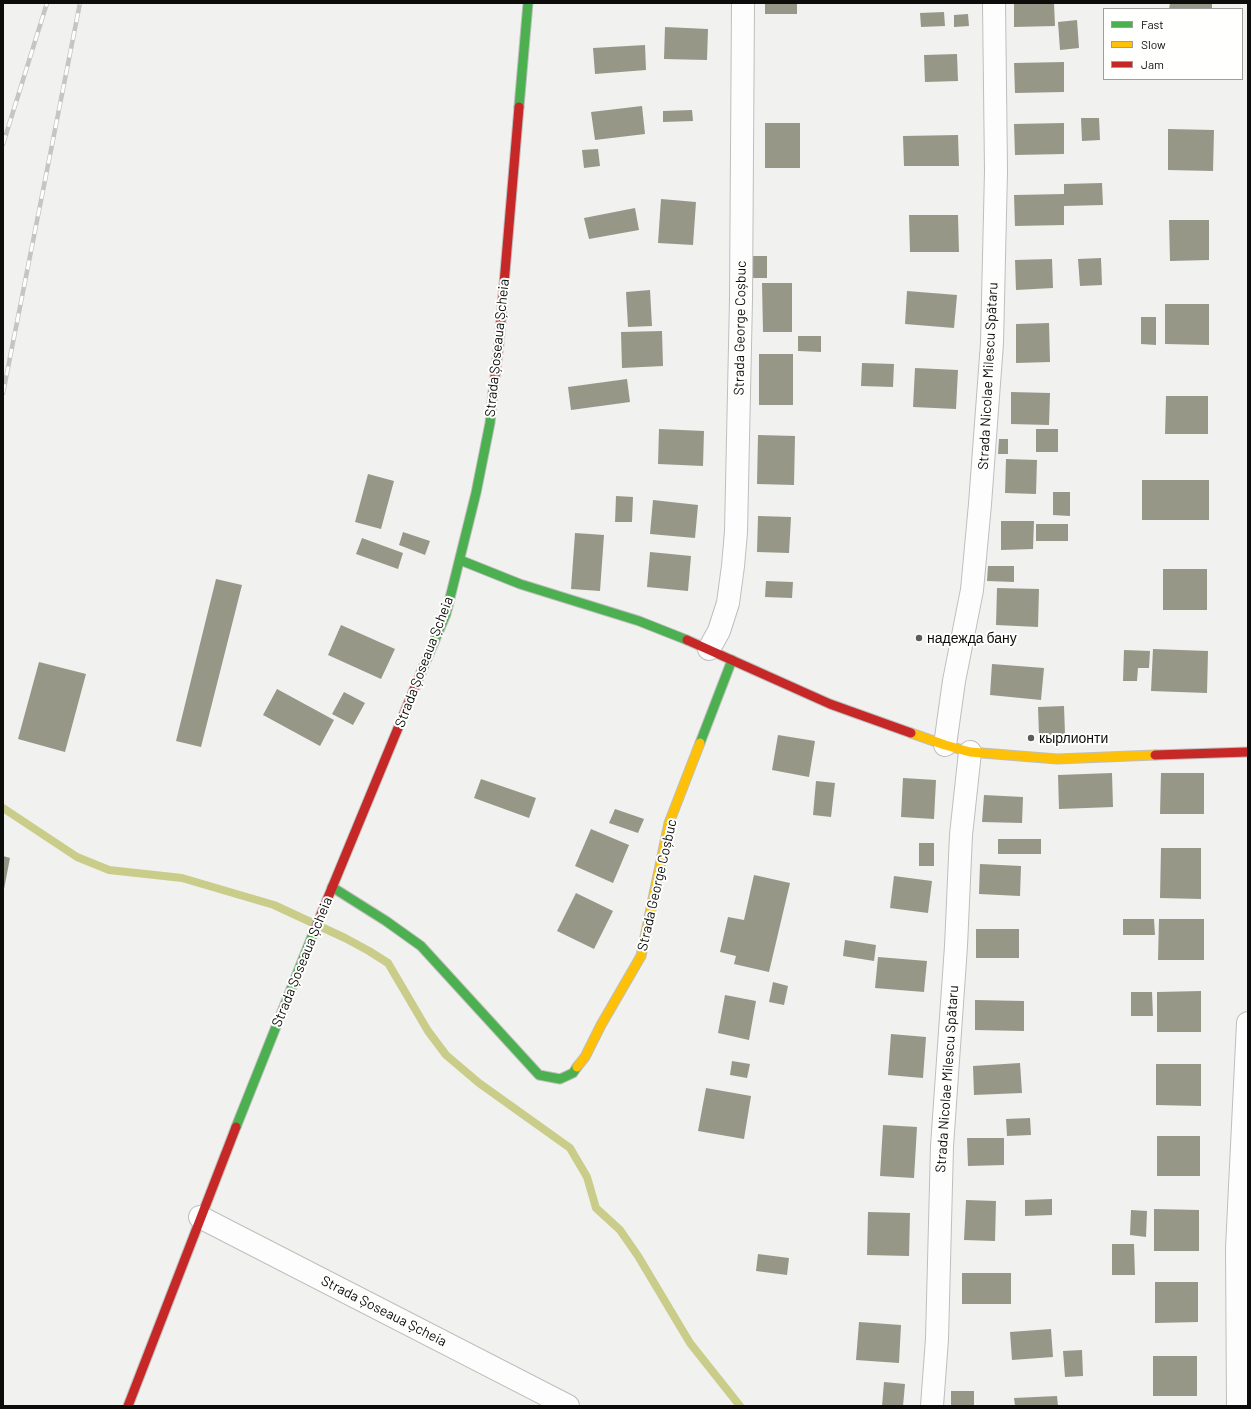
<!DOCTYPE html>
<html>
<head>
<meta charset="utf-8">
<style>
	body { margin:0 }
	#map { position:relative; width:1251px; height:1409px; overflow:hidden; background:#f1f1ef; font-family:Barlow,sans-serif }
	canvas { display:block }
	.frame { position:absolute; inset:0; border:4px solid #0c0d0b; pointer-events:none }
	.legend { position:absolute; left:1103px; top:8px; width:140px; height:72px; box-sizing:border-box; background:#fffffe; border:1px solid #9e9e9d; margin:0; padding:5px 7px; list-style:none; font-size:12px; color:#0c0d0b }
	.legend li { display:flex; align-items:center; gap:8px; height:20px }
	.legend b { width:20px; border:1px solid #9e9e9d }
</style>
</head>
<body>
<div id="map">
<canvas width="1251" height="1409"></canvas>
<div class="frame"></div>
<ul class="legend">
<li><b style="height:5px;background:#4caf50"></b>Fast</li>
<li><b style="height:5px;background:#ffc107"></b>Slow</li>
<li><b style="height:5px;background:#c62828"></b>Jam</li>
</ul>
</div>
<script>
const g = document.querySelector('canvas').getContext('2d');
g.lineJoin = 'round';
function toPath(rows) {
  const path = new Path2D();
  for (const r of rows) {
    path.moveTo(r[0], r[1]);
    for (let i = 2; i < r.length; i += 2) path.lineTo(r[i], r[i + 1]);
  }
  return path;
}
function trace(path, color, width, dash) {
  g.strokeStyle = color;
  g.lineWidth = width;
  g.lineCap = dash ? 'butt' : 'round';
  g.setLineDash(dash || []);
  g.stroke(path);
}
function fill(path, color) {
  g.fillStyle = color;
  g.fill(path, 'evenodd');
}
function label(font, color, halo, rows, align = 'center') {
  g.font = font + ' Barlow,sans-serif';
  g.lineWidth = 4;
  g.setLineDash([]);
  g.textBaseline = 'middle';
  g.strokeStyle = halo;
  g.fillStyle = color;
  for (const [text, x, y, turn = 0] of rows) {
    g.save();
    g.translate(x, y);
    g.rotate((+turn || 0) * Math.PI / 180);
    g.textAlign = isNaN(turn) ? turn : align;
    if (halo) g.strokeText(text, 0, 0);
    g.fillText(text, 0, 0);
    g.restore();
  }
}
trace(toPath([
	[3,808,77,857,109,870,182,878,274,905,345,938,369,951,388,963,428,1031,446,1055,479,1083,570,1148,587,1177,596,1208,620,1230,638,1256,690,1343,740,1406]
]), '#cacd8a', 8);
fill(toPath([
	[765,3,797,3,797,14,765,14],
	[1014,3,1054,3,1055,26,1014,27],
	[1170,3,1212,3,1212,9,1169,9],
	[944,12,945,26,921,27,920,13],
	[968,14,969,26,954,27,954,15],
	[1077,20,1079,48,1060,50,1058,22],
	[665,27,708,29,707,60,664,59],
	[645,45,646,70,595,74,593,48],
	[957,54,958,81,925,82,924,55],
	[1064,62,1064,92,1015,93,1014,63],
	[642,106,645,134,595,140,591,112],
	[692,110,693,121,663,122,663,111],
	[1081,118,1099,118,1100,140,1082,141],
	[765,123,800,123,800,168,765,168],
	[1064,123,1064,154,1015,155,1014,124],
	[1168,129,1214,130,1213,171,1168,170],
	[958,135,959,166,904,166,903,136],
	[598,149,600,166,584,168,582,150],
	[1102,183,1103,205,1064,206,1064,225,1015,226,1014,195,1064,194,1064,184],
	[661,199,696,202,693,245,658,243],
	[635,208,639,230,589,239,584,218],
	[909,215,958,215,959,252,910,252],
	[1169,220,1209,220,1209,260,1170,261],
	[752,256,767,256,767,278,752,278],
	[1101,258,1102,285,1080,286,1078,259],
	[1052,259,1053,288,1016,290,1015,260],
	[762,283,792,283,792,332,763,332],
	[650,290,652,326,628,327,626,292],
	[907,291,957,295,954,328,905,324],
	[1165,304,1209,304,1209,345,1165,344],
	[1141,317,1156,317,1156,345,1141,344],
	[1049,323,1050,362,1016,363,1016,324],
	[662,331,663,366,622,368,621,332],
	[798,336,821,336,821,352,798,351],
	[759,354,793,354,793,405,759,405],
	[862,363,894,364,893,387,861,386],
	[915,368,958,370,956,409,913,407],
	[627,379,630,402,571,410,568,387],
	[1011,392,1050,393,1049,425,1011,424],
	[1166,396,1208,396,1208,434,1165,434],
	[659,429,704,431,703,466,658,464],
	[1036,429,1058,429,1058,452,1036,452],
	[758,435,795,436,794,485,757,484],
	[999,439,1008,439,1008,454,998,454],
	[1006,459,1037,460,1036,494,1005,493],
	[368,474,394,481,381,529,355,522],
	[1142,480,1209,480,1209,520,1142,520],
	[1053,492,1070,492,1070,516,1053,515],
	[616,496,633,497,632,522,615,522],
	[653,500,698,505,695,538,650,534],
	[758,516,791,517,789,553,757,552],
	[1001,521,1034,521,1033,549,1001,550],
	[1036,524,1068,524,1068,541,1036,541],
	[403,532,430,541,425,555,399,545],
	[575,533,604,535,600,591,571,589],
	[362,538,403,553,398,569,356,554],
	[650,552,691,556,688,591,647,587],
	[988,566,1014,566,1014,582,987,581],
	[1163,569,1207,569,1207,610,1163,610],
	[216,579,242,585,201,747,176,741],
	[766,581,793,582,792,598,765,597],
	[997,588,1039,589,1038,627,996,625],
	[341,625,395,649,381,679,328,655],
	[1153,649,1208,651,1207,693,1151,691],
	[1124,650,1150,651,1149,668,1138,668,1137,681,1123,681],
	[39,662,86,674,65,752,18,739],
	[992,664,1044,668,1041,700,990,695],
	[277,689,334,720,320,746,263,715],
	[344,692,365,703,353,725,332,714],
	[1064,706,1065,734,1039,735,1038,707],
	[778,735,815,741,809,777,772,770],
	[1112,773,1113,807,1059,809,1058,775],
	[1161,773,1204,773,1204,814,1160,814],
	[903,778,936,780,934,819,901,817],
	[481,779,536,798,529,818,474,798],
	[816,781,835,783,831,817,813,815],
	[984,795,1023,797,1022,823,982,822],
	[615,809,644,819,638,833,609,823],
	[591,829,629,845,613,883,575,866],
	[998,839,1041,839,1041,854,998,854],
	[919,843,934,843,934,866,919,866],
	[1161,848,1201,848,1201,899,1160,898],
	[3,856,10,858,4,889,3,889],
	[980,864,1021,866,1020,896,979,894],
	[754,875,790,883,769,972,734,964,736,956,720,952,728,917,744,920],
	[894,876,932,881,928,913,890,908],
	[576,893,613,911,594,949,557,931],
	[1123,919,1154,919,1155,935,1123,935],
	[1159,919,1204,919,1204,960,1158,960],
	[976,929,1019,929,1019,958,976,958],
	[845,940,876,945,874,961,843,956],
	[878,957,927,961,924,992,875,988],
	[773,982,788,986,784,1005,769,1002],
	[1201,991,1201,1032,1157,1032,1157,992],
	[1131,992,1152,992,1153,1016,1131,1016],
	[725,995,756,1001,749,1040,718,1033],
	[975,1000,1024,1001,1024,1031,975,1030],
	[891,1034,926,1037,923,1078,888,1075],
	[732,1061,750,1064,747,1078,730,1075],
	[1020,1063,1022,1093,974,1095,973,1066],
	[1156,1064,1201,1064,1201,1106,1156,1105],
	[706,1088,751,1096,744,1139,698,1131],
	[1030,1118,1031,1135,1007,1136,1006,1119],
	[883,1125,917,1127,914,1178,880,1176],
	[1157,1136,1200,1136,1200,1176,1157,1176],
	[967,1138,1004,1138,1004,1165,968,1166],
	[1052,1199,1052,1215,1025,1216,1025,1200],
	[966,1200,996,1201,995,1241,964,1240],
	[1154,1209,1199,1210,1199,1251,1154,1251],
	[1131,1210,1147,1211,1146,1237,1130,1235],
	[868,1212,910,1213,909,1256,867,1255],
	[1112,1244,1134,1244,1135,1275,1112,1275],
	[758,1254,789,1258,787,1275,756,1271],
	[962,1273,1011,1273,1011,1304,962,1304],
	[1155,1282,1198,1282,1198,1322,1155,1323],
	[859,1322,901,1325,899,1363,856,1360],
	[1051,1329,1053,1357,1012,1360,1010,1332],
	[1082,1350,1083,1376,1065,1377,1063,1351],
	[1153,1356,1197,1356,1197,1396,1153,1396],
	[884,1382,905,1384,903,1406,882,1406],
	[951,1391,974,1391,974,1406,951,1406],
	[1057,1396,1058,1406,1015,1406,1014,1398]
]), '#979788');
const street = toPath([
	[709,649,719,631,728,603,733,566,736,532,741,299,743,3],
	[945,745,954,681,972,590,980,504,992,343,996,171,994,3],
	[200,1217,568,1406],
	[932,1406,937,1339,942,1146,956,946,961,835,970,752],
	[1238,1406,1237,1248,1248,1023]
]);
const fast = toPath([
	[519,107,528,3],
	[460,560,520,584,639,621,687,640],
	[422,670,446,614,476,493,490,423,493,393],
	[700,743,732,660],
	[332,887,386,921,421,946,539,1075,560,1079,573,1073,577,1067],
	[236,1127,315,929]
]);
const slow = toPath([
	[911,733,945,745,970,752,1057,759,1155,755],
	[577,1067,585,1057,601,1025,641,956,669,823,700,743]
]);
const jam = toPath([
	[493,393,499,343,519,107],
	[687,640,830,704,911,733],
	[1155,755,1248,752],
	[315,929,422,670],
	[128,1406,236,1127]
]);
trace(street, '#bebfbd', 24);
trace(fast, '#bebfbd', 11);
trace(slow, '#bebfbd', 11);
trace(jam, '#bebfbd', 11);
trace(street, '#fdfdfd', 22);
trace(fast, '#4caf50', 9);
trace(slow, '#ffc107', 9);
trace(jam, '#c62828', 9);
const rail = toPath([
	[3,144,47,3],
	[3,393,80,3]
]);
trace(rail, '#c5c5c4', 4.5);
trace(rail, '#fffffe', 3, [9]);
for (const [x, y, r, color] of [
	[919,638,4,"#5c5d5b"],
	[1031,738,4,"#5c5d5b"]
]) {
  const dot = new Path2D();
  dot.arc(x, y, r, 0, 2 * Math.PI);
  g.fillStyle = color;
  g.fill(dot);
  trace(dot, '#fffffe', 1.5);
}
label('14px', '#0c0d0b', '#fffffe', [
	["Strada George Coșbuc",740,328,-89],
	["Strada Șoseaua Șcheia",497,348,-84],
	["Strada Nicolae Milescu Spătaru",988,376,-87],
	["Strada Șoseaua Șcheia",424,662,-69],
	["Strada George Coșbuc",657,885,-77],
	["Strada Șoseaua Șcheia",302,962,-68],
	["Strada Nicolae Milescu Spătaru",947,1079,-86],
	["Strada Șoseaua Șcheia",384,1311,27]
]);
label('14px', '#0c0d0b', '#fffffe', [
	["надежда бану",927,638],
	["кырлионти",1039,738]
], 'left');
</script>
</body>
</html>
